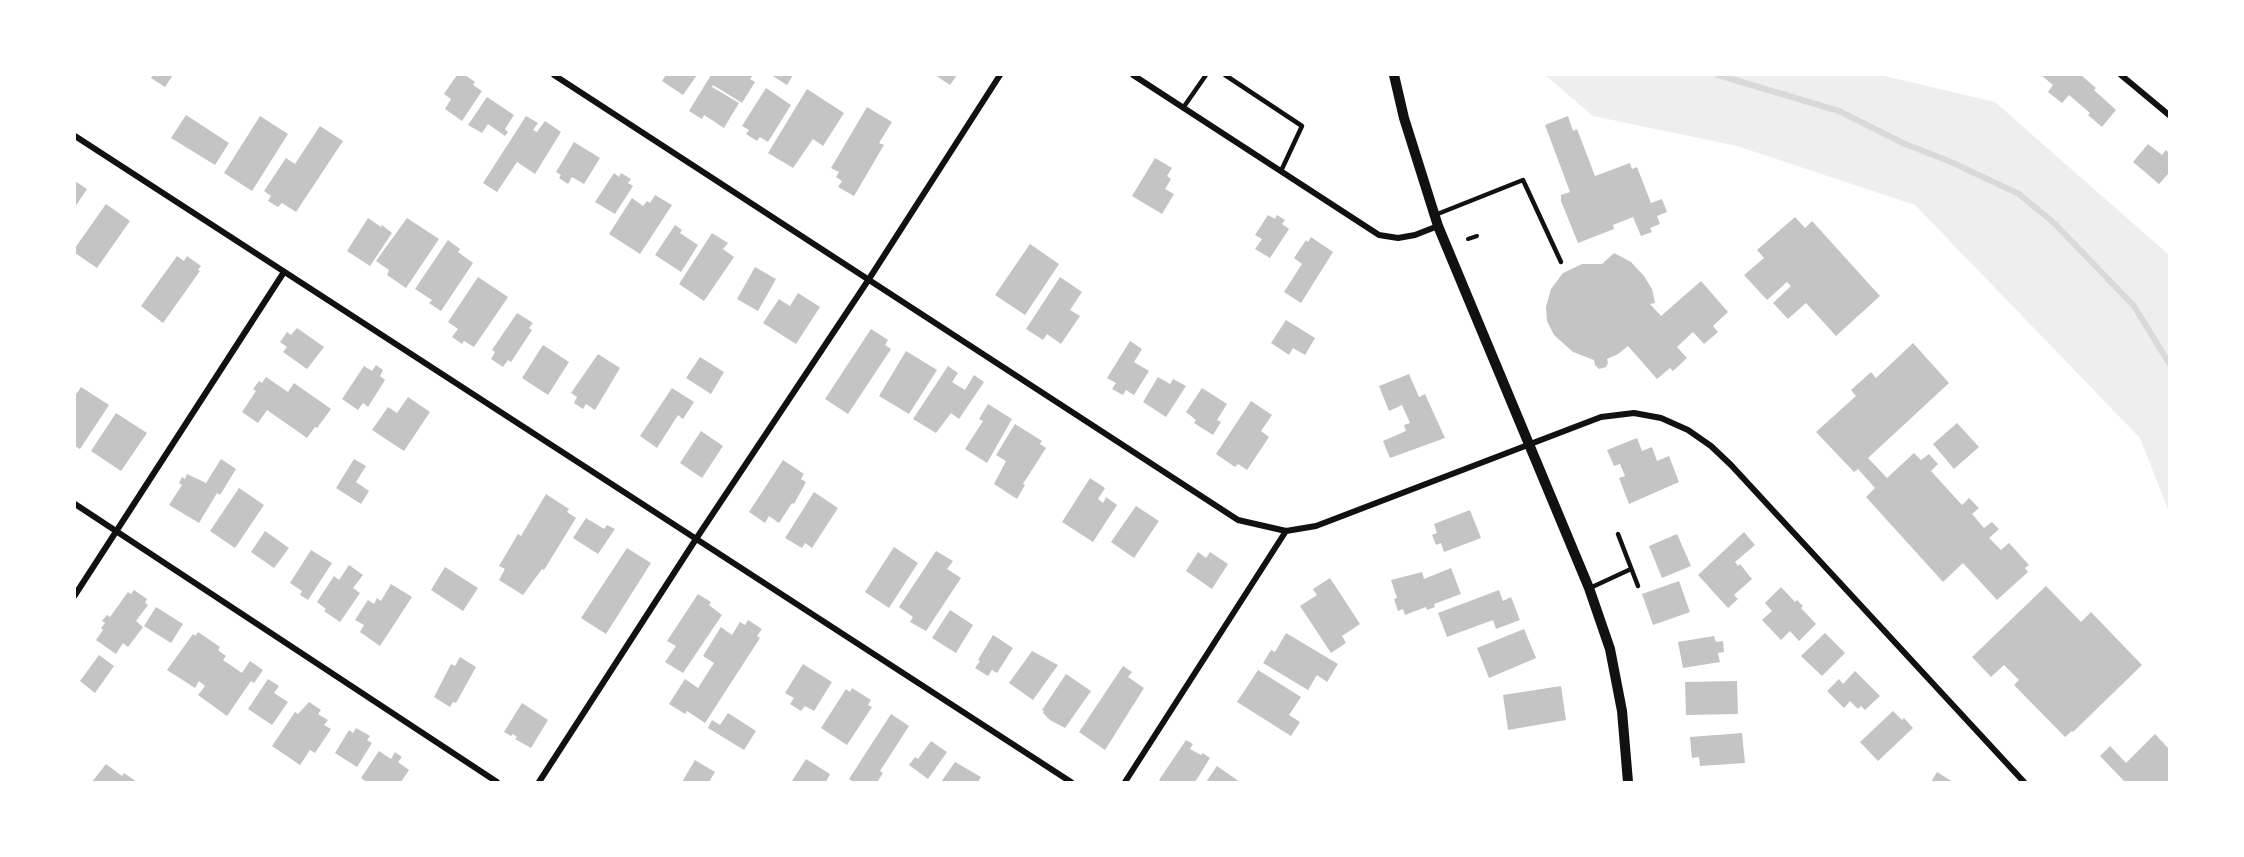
<!DOCTYPE html>
<html>
<head>
<meta charset="utf-8">
<style>
	body { margin:0 }
	#map { position:relative; width:2244px; height:857px; overflow:hidden; background:#fff; font-family:"Asap Condensed",sans-serif }
	canvas { display:block }
	.frame { position:absolute; inset:0; border:76px solid #fff; pointer-events:none }
</style>
</head>
<body>
<div id="map">
<canvas width="2244" height="857"></canvas>
<div class="frame"></div>
</div>
<script>
const g = document.querySelector('canvas').getContext('2d');
g.lineJoin = 'round';
function fill(path, color) {
  g.fillStyle = color;
  g.fill(path, 'evenodd');
}
function toPath(rows) {
  const path = new Path2D();
  for (const r of rows) {
    path.moveTo(r[0], r[1]);
    for (let i = 2; i < r.length; i += 2) path.lineTo(r[i], r[i + 1]);
  }
  return path;
}
function trace(path, color, width, dash) {
  g.strokeStyle = color;
  g.lineWidth = width;
  g.lineCap = dash ? 'butt' : 'round';
  g.setLineDash(dash || []);
  g.stroke(path);
}
fill(toPath([
	[1545,75,1880,75,1995,102,2169,255,2169,512,2140,438,1915,205,1737,146,1593,116]
]), '#eee');
trace(toPath([
	[1718,75,1839,111,1905,144,1951,162,2019,194,2054,223,2134,306,2169,363]
]), '#d9d9d9', 6);
fill(toPath([
	[153,75,173,75,165,87,151,78],
	[457,75,465,75,475,82,473,85,482,91,462,121,445,109,451,99,444,94],
	[666,75,697,75,683,95,662,81],
	[711,75,753,75,750,79,755,82,742,103,713,85,712,87,739,103,724,128,704,115,702,119,689,111],
	[771,75,793,75,787,85],
	[935,75,957,75,950,85],
	[2041,75,2081,75,2096,88,2094,90,2116,110,2102,127,2088,115,2090,113,2069,95,2062,103,2048,92,2053,85],
	[766,88,791,105,768,142,760,137,757,141,746,134,749,130,742,126],
	[807,89,844,113,823,146,813,139,793,168,768,153],
	[487,97,514,115,505,129,508,132,505,136,488,124,482,133,468,125],
	[867,107,892,122,879,143,884,145,854,196,838,187,842,181,836,177,839,172,831,168],
	[186,115,229,143,215,165,171,138],
	[260,116,288,134,252,191,224,173],
	[526,116,538,123,533,130,537,132,545,121,561,132,535,174,517,162,497,192,483,183],
	[1568,116,1573,131,1577,129,1595,176,1630,163,1632,169,1637,167,1651,203,1662,199,1667,212,1657,216,1660,224,1650,228,1652,232,1641,236,1633,217,1613,225,1614,229,1578,243,1561,201,1561,195,1570,192,1545,125],
	[320,126,343,141,296,212,282,203,278,207,268,201,271,196,264,191,286,158,295,164],
	[574,142,600,158,584,184,572,177,568,184,559,178,561,175,556,172],
	[2148,144,2162,155,2166,150,2169,153,2169,173,2159,184,2133,162],
	[1155,158,1172,168,1167,176,1171,179,1165,189,1174,194,1162,214,1132,196],
	[614,173,619,177,621,173,631,179,628,183,633,186,615,214,595,202],
	[75,181,87,189,75,207],
	[655,195,672,205,640,254,609,234,632,198,643,206,647,201,650,203],
	[106,204,130,221,97,268,75,253,75,248],
	[1268,215,1275,219,1277,215,1285,220,1282,224,1289,229,1270,258,1255,249,1262,239,1255,235],
	[1795,217,1805,228,1812,221,1880,296,1836,336,1806,303,1788,319,1773,303,1791,286,1787,282,1767,300,1744,275,1764,258,1757,250],
	[368,218,381,227,382,225,392,233,370,266,347,251],
	[407,218,439,239,406,288,387,275,389,270,376,261],
	[675,225,682,230,680,233,698,245,681,272,655,255],
	[712,233,728,243,723,249,734,257,704,301,679,284],
	[1311,237,1333,252,1301,303,1284,292,1302,264,1294,258,1306,240,1308,242],
	[448,240,460,249,458,252,473,263,441,311,429,303,432,300,415,289],
	[1030,244,1059,264,1025,315,995,295],
	[1614,253,1631,262,1644,276,1652,289,1655,303,1650,304,1661,316,1701,281,1728,312,1713,326,1718,332,1704,344,1693,332,1677,347,1687,358,1673,371,1670,368,1657,379,1628,346,1618,354,1607,359,1608,363,1606,367,1599,369,1595,365,1594,360,1573,352,1554,335,1547,321,1546,307,1551,289,1563,273,1582,264,1602,264],
	[177,256,184,261,187,256,201,266,198,270,200,271,163,323,141,306],
	[755,267,776,279,758,311,737,299],
	[478,277,508,297,474,347,464,341,462,344,452,337,458,329,448,322],
	[1060,277,1082,292,1070,310,1080,316,1061,344,1047,334,1043,340,1026,329],
	[798,293,820,307,796,344,763,323,779,299,790,306],
	[517,313,533,323,529,328,532,330,511,362,508,360,503,367,491,359,495,352,492,350],
	[1286,320,1315,338,1305,355,1293,348,1289,355,1271,343],
	[297,328,324,347,307,369,283,352,287,347,280,342,287,332,291,335],
	[871,329,888,340,885,345,891,349,848,414,825,399],
	[1130,341,1142,349,1134,362,1149,371,1134,395,1126,390,1123,395,1112,389,1116,383,1107,378],
	[1913,343,1949,383,1868,458,1887,478,1914,453,1921,460,1929,454,1938,464,1931,471,1962,505,1969,498,1979,508,1972,514,1984,528,1992,522,1999,529,1989,538,2001,550,2009,543,2029,565,2025,568,2028,572,1997,600,1963,563,1943,582,1866,497,1875,488,1858,469,1854,472,1816,432,1856,396,1851,390,1871,372,1876,378],
	[543,345,569,362,548,395,522,378],
	[906,351,937,370,909,414,879,396],
	[598,354,620,368,595,410,586,404,583,409,574,403,577,397,571,393],
	[700,357,724,372,711,394,686,378],
	[376,365,383,370,380,376,385,380,368,407,363,403,358,410,342,399,364,366,372,371],
	[948,366,958,373,952,382,965,390,974,375,984,382,959,419,951,413,936,433,913,419],
	[1409,374,1419,397,1425,394,1445,438,1390,458,1383,441,1406,431,1404,425,1410,423,1402,405,1389,411,1379,386],
	[266,377,288,392,294,383,331,409,317,428,315,427,307,438,267,410,258,423,242,412,256,391,253,389,259,381,262,383],
	[1158,377,1170,384,1173,379,1186,386,1166,417,1143,402],
	[81,387,109,405,80,449,75,446,75,396],
	[672,388,694,402,683,419,678,415,657,448,640,436],
	[1202,388,1227,404,1217,420,1221,422,1213,435,1194,423,1196,420,1186,412],
	[408,397,430,412,404,451,372,430,388,407,397,413],
	[1251,401,1272,415,1261,431,1269,437,1247,470,1238,464,1235,467,1216,454],
	[988,404,1012,419,987,463,965,449,983,421,979,419],
	[116,413,147,433,121,471,91,451],
	[1957,423,1979,447,1954,469,1933,444],
	[1015,424,1042,441,1040,444,1046,448,1023,484,1025,485,1017,499,994,484,1006,461,996,455],
	[701,431,723,446,702,478,680,463],
	[1637,438,1642,451,1652,447,1657,461,1669,456,1679,482,1629,504,1619,478,1625,476,1620,464,1614,466,1607,450],
	[221,459,236,469,220,495,217,493,199,523,169,505,182,485,179,483,182,477,185,479,187,474,206,483],
	[354,459,366,466,356,482,369,491,361,504,336,488],
	[783,460,804,474,801,479,806,482,794,504,792,503,779,523,769,516,765,523,749,512],
	[1090,478,1105,488,1098,499,1103,503,1106,497,1117,505,1093,542,1062,522],
	[239,488,264,505,235,548,210,531],
	[814,492,838,508,812,548,805,543,802,548,785,538],
	[546,494,569,509,567,512,576,518,544,570,542,569,523,595,499,580,505,569,499,566,518,534,521,536],
	[1136,506,1159,521,1134,558,1111,542],
	[1470,510,1481,538,1444,552,1441,543,1436,545,1432,535,1437,533,1434,524],
	[586,518,604,529,607,525,615,529,598,554,573,538],
	[265,531,289,548,274,568,251,552],
	[1744,532,1755,545,1735,562,1738,566,1740,564,1752,579,1734,595,1738,599,1728,608,1698,575],
	[1677,534,1691,566,1662,578,1649,546],
	[894,547,918,563,889,608,865,592],
	[627,548,651,563,606,634,581,618],
	[311,550,332,563,308,600,300,595,302,591,290,583],
	[936,551,953,561,947,569,961,578,926,631,910,622,913,617,899,607],
	[1198,552,1206,558,1210,552,1228,564,1212,589,1186,571],
	[349,565,363,575,353,588,360,593,340,622,324,611,326,609,317,602,334,576,339,580],
	[445,567,478,588,463,611,431,590],
	[1451,568,1461,594,1434,604,1435,607,1427,610,1426,607,1405,615,1403,609,1398,611,1394,599,1397,598,1391,580,1422,572,1424,579],
	[1330,578,1360,624,1342,636,1346,643,1331,653,1300,606,1317,595,1313,589],
	[1679,581,1690,612,1653,625,1642,594],
	[391,584,412,597,380,646,360,632,364,625,355,620,368,600,374,604,377,598,381,601],
	[2046,586,2081,622,2091,612,2142,665,2073,732,2072,731,2065,737,2014,685,2019,680,2004,665,1991,677,1972,657],
	[1781,587,1795,602,1797,600,1803,606,1801,608,1816,624,1799,641,1790,631,1781,640,1762,620,1772,611,1765,603],
	[134,590,147,599,145,603,148,605,136,621,143,627,128,647,123,643,116,654,96,640,103,630,101,628,105,623,102,621,107,615,110,617,128,592,131,594],
	[1499,590,1503,601,1511,597,1520,620,1496,629,1493,620,1447,637,1438,613],
	[698,594,711,602,709,605,722,615,683,673,665,662,676,646,667,641],
	[156,607,183,624,171,643,144,626],
	[950,610,973,625,956,653,932,638],
	[748,620,762,629,757,636,760,638,705,723,687,711,685,714,669,704,685,679,698,688,714,663,703,656,721,627,732,635,740,622,745,625],
	[1524,629,1536,658,1489,678,1477,648],
	[198,632,220,647,218,650,226,656,223,660,242,673,250,661,263,670,254,683,251,681,227,716,198,695,205,686,199,681,195,688,167,670,193,634,195,636],
	[1286,633,1338,664,1327,682,1317,675,1308,690,1263,663,1271,650,1275,652],
	[1825,633,1845,653,1822,676,1801,656],
	[993,635,1013,648,997,673,992,670,988,676,975,668,980,661,978,660],
	[1714,636,1716,642,1723,641,1724,652,1718,653,1720,662,1683,668,1678,642],
	[1032,651,1058,665,1033,700,1009,683],
	[99,655,114,666,95,693,80,681],
	[460,657,476,667,456,703,453,702,450,707,434,697,451,664,455,666],
	[803,664,832,682,814,711,805,706,801,711,790,704,794,698,785,693],
	[1123,666,1132,672,1128,677,1144,688,1105,750,1079,732],
	[1258,670,1301,697,1289,715,1300,722,1291,736,1237,702],
	[1855,671,1880,696,1865,710,1861,706,1858,709,1850,701,1844,708,1827,691,1839,679,1843,684],
	[1066,674,1091,691,1065,728,1050,720,1043,713,1044,711,1042,710],
	[268,679,279,686,274,693,288,702,272,725,248,709],
	[1737,681,1738,714,1686,715,1685,682],
	[1561,686,1566,720,1508,730,1503,695],
	[852,688,871,700,868,705,872,707,847,745,821,728,846,689,850,692],
	[309,702,321,710,318,714,328,720,324,725,331,729,315,753,310,750,300,765,272,746,295,712,298,714],
	[522,703,548,720,531,748,515,739,517,737,513,734,511,736,504,732],
	[1893,711,1902,720,1904,718,1913,728,1878,761,1860,742],
	[728,713,756,731,744,750,708,728,712,720,720,725],
	[891,714,909,726,880,771,883,773,877,782,854,782,849,779],
	[356,728,370,736,367,740,372,743,357,767,335,753,349,730,353,733],
	[1742,733,1745,763,1700,766,1699,757,1692,758,1690,737],
	[2155,734,2169,749,2169,782,2125,782,2100,756,2110,746,2126,763],
	[1186,740,1193,744,1190,749,1201,755,1203,753,1210,758,1195,782,1162,782,1159,780],
	[931,741,947,752,928,779,909,765,915,757,918,759],
	[379,751,391,759,395,752,402,757,398,762,409,770,401,782,367,782,361,778],
	[806,759,830,774,826,782,792,781],
	[695,760,715,772,709,782,682,782],
	[955,762,981,777,978,782,941,782],
	[106,764,122,776,124,773,137,782,92,782],
	[1217,766,1240,782,1206,782],
	[1937,772,1953,782,1931,782]
]), '#c4c4c4');
trace(toPath([
	[1468,239,1477,236]
]), '#111', 4);
trace(toPath([
	[1225,75,1302,126,1281,171],
	[1183,108,1206,75],
	[1435,215,1523,180,1561,262],
	[1618,534,1638,586],
	[1590,588,1631,569]
]), '#111', 4.5);
trace(toPath([
	[554,75,1238,520,1286,531,1316,526,1601,417,1634,413,1661,418,1688,430,1711,446,1731,465,2024,782],
	[1133,75,1379,235,1398,238,1415,235,1438,226],
	[2121,75,2169,115],
	[75,136,1071,782],
	[75,504,497,782],
	[75,595,284,272],
	[539,782,696,539,869,279,1000,75],
	[1125,782,1286,531]
]), '#111', 6);
trace(toPath([
	[1394,75,1404,118,1438,226,1589,588,1610,649,1622,711,1628,782]
]), '#111', 10);
</script>
</body>
</html>
